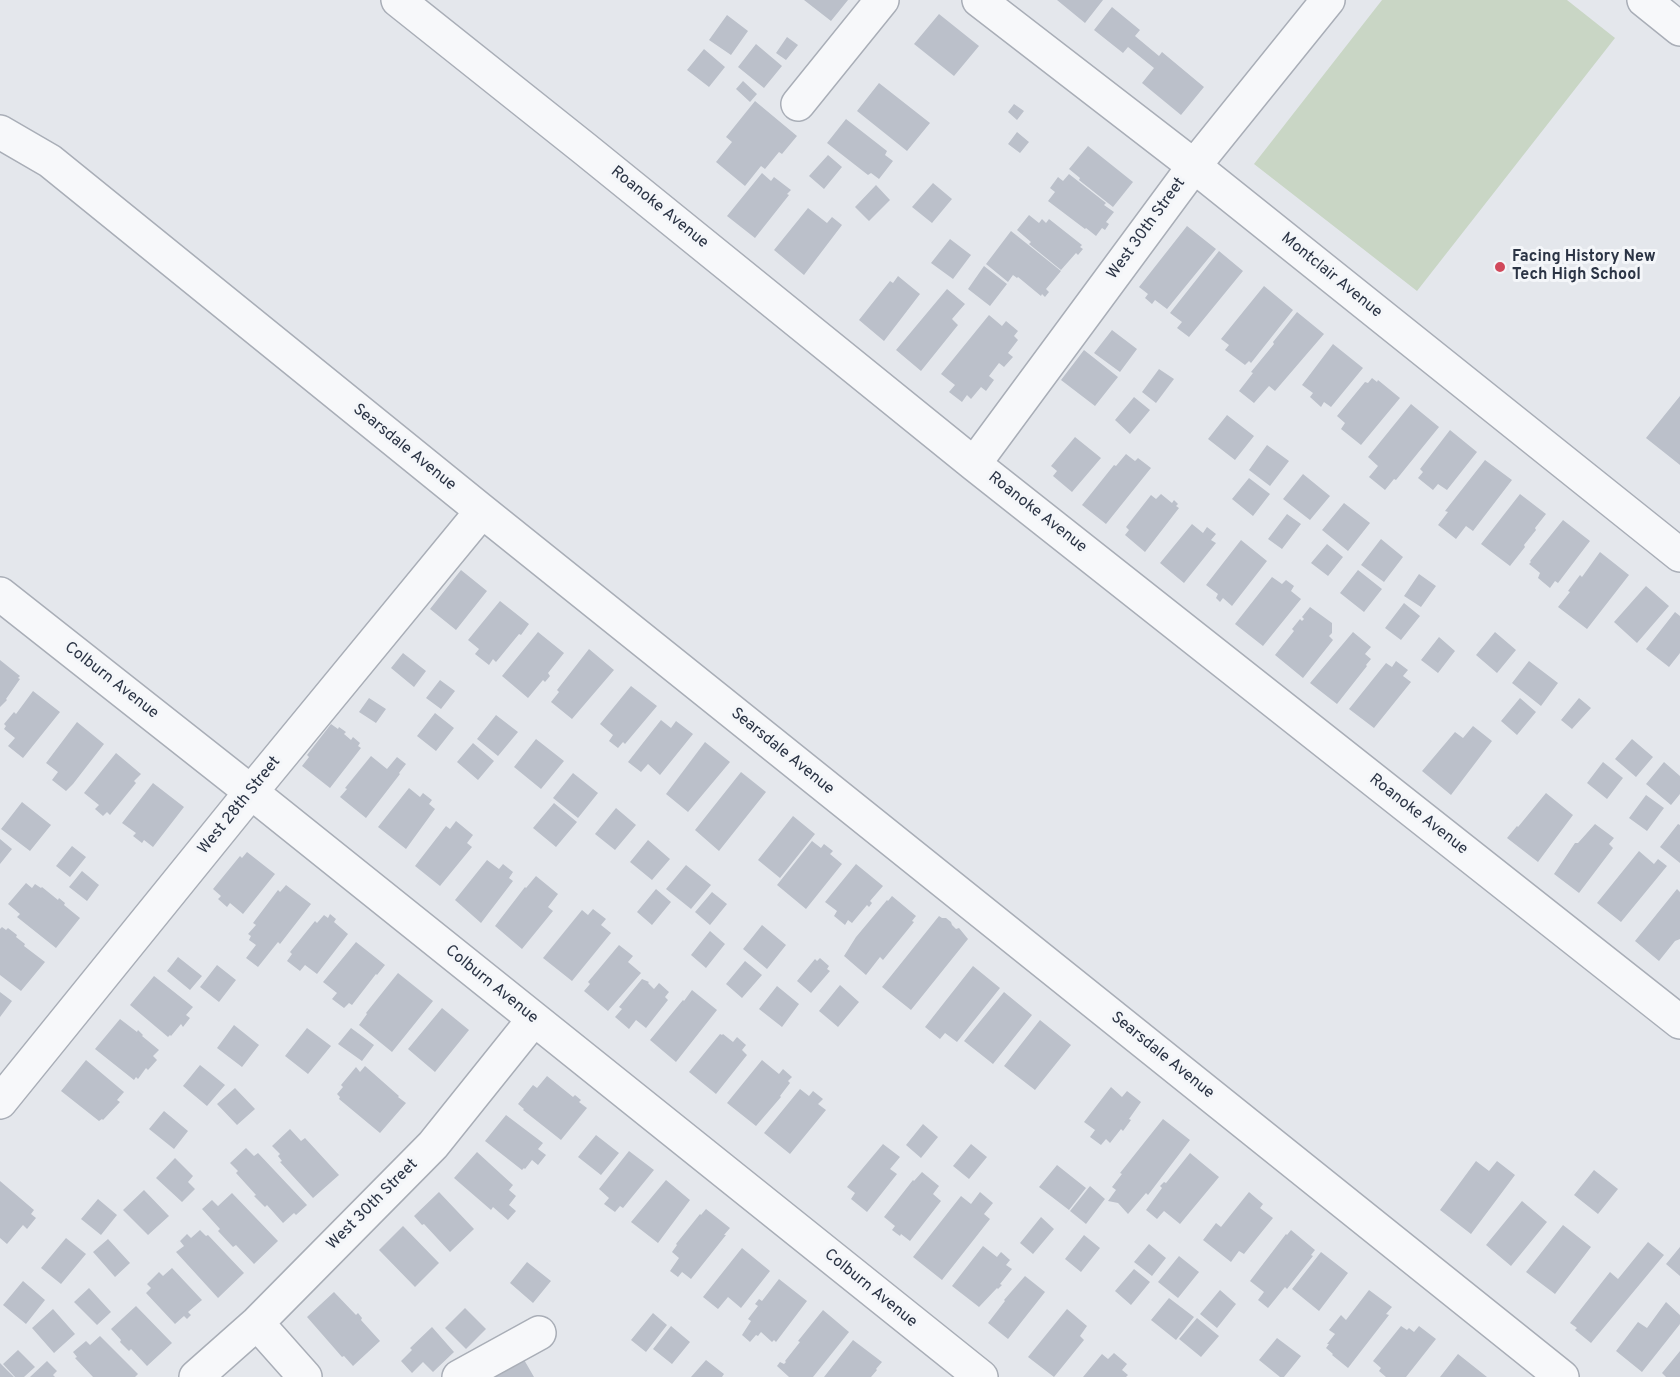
<!DOCTYPE html>
<html>
<head>
<meta charset="utf-8">
<style>
	body { margin:0 }
	canvas { display:block; background:#e4e7ec }
</style>
</head>
<body>
<canvas width="1680" height="1377"></canvas>
<script>
const g = document.querySelector('canvas').getContext('2d');
g.lineJoin = 'round';
function fill(path, color) {
  g.fillStyle = color;
  g.fill(path, 'evenodd');
}
function toPath(rows) {
  const path = new Path2D();
  for (const r of rows) {
    path.moveTo(r[0], r[1]);
    for (let i = 2; i < r.length; i += 2) path.lineTo(r[i], r[i + 1]);
  }
  return path;
}
function trace(path, color, width, dash) {
  g.strokeStyle = color;
  g.lineWidth = width;
  g.lineCap = dash ? 'butt' : 'round';
  g.setLineDash(dash || []);
  g.stroke(path);
}
function label(font, color, halo, rows, align = 'center') {
  g.font = font + ' Overpass,sans-serif';
  g.lineWidth = 6;
  g.setLineDash([]);
  g.textBaseline = 'middle';
  g.strokeStyle = halo;
  g.fillStyle = color;
  for (const [text, x, y, turn = 0] of rows) {
    g.save();
    g.translate(x, y);
    g.rotate((+turn || 0) * Math.PI / 180);
    g.textAlign = isNaN(turn) ? turn : align;
    if (halo) g.strokeText(text, 0, 0);
    g.fillText(text, 0, 0);
    g.restore();
  }
}
fill(toPath([
	[1382,0,1567,0,1615,38,1417,291,1254,164]
]), '#c9d6c5');
fill(toPath([
	[804,0,848,0,831,21],
	[1057,0,1103,0,1085,23],
	[1112,7,1140,30,1135,36,1159,56,1162,52,1204,87,1181,115,1142,83,1154,68,1128,47,1123,53,1094,30],
	[939,14,979,46,954,76,914,44],
	[727,15,748,31,731,55,709,40],
	[787,37,798,45,786,60,776,53],
	[756,44,782,66,764,88,738,67],
	[704,49,725,67,709,87,687,70],
	[743,81,757,94,750,102,736,89],
	[879,83,930,123,907,151,857,111],
	[755,101,797,136,782,154,779,152,765,169,761,166,745,186,716,162,732,142,726,137],
	[1014,104,1024,111,1017,120,1008,112],
	[846,119,887,151,885,155,893,161,879,179,871,173,868,175,827,143],
	[1017,132,1029,142,1020,153,1008,144],
	[1088,146,1133,182,1113,207,1079,180,1080,178,1069,169],
	[828,155,842,167,824,189,809,176],
	[762,173,771,181,774,177,791,190,787,194,789,195,755,238,727,216],
	[1069,174,1106,203,1104,205,1114,212,1106,222,1109,224,1105,230,1102,228,1096,236,1086,228,1085,229,1048,201,1055,192,1050,188,1058,177,1063,181],
	[933,183,952,199,932,223,912,207],
	[876,185,890,200,869,221,855,207],
	[808,208,827,223,832,217,842,225,804,275,774,250],
	[1029,215,1039,223,1042,219,1046,223,1049,219,1082,245,1080,247,1083,249,1078,255,1076,253,1061,270,1029,244,1031,242,1017,230],
	[1187,226,1216,249,1167,309,1155,300,1152,304,1145,298,1148,294,1139,287],
	[1011,231,1061,271,1046,289,1049,292,1045,297,1042,294,1041,296,1018,277,1017,278,1013,275,1008,282,986,264],
	[950,239,971,255,953,279,931,263],
	[1219,251,1243,271,1189,337,1177,328,1182,322,1170,313],
	[984,266,1007,284,990,306,968,289],
	[898,276,920,294,884,341,859,320,890,281,893,283],
	[1264,286,1293,310,1251,363,1249,361,1245,365,1225,350,1229,345,1221,339],
	[947,289,965,304,952,319,958,325,921,371,896,350],
	[1297,312,1324,334,1275,391,1269,386,1254,403,1239,391,1253,373,1251,372,1274,344,1273,342],
	[989,315,1002,326,1006,321,1018,331,1014,336,1018,340,1008,353,1013,357,1004,367,999,363,989,376,994,380,986,391,981,387,971,399,967,395,962,402,949,392,955,385,941,374],
	[1112,330,1137,349,1120,372,1094,353],
	[1333,344,1363,368,1331,407,1324,402,1321,407,1310,397,1313,393,1302,385],
	[1084,350,1118,377,1095,406,1061,380],
	[1159,369,1174,379,1156,403,1142,392],
	[1372,378,1377,382,1378,380,1400,398,1361,445,1341,429,1345,423,1337,416,1365,382,1368,383],
	[1680,396,1680,465,1646,438],
	[1134,397,1150,410,1130,434,1115,420],
	[1411,404,1439,427,1396,480,1394,479,1385,490,1369,477,1378,466,1368,457],
	[1227,415,1254,436,1235,460,1208,439],
	[1450,430,1477,452,1447,490,1438,484,1433,490,1418,478,1423,472,1420,469],
	[1075,437,1101,458,1072,492,1053,476,1057,471,1051,466],
	[1267,445,1289,461,1270,486,1249,470],
	[1126,454,1135,461,1138,458,1151,468,1106,524,1082,505,1114,465,1116,466],
	[1485,460,1512,480,1473,531,1466,526,1456,539,1438,525,1448,512,1445,511],
	[1303,474,1330,496,1310,520,1283,499],
	[1249,478,1270,494,1253,516,1232,499],
	[1161,494,1172,503,1174,500,1178,504,1176,506,1179,508,1145,552,1125,535,1129,530,1126,527,1151,495,1156,499],
	[1520,494,1546,514,1535,528,1536,530,1524,545,1525,547,1510,566,1481,544],
	[1344,503,1370,523,1348,551,1322,530],
	[1287,514,1301,524,1282,549,1268,539],
	[1563,520,1590,541,1558,583,1555,581,1550,588,1538,578,1540,573,1529,564,1531,562,1530,561],
	[1192,524,1203,533,1207,527,1216,534,1211,540,1216,543,1184,583,1160,563],
	[1381,539,1403,557,1384,582,1361,565],
	[1241,540,1267,561,1232,606,1223,598,1220,602,1216,598,1218,594,1206,585],
	[1327,544,1343,557,1328,576,1311,563],
	[1600,552,1629,575,1587,629,1558,607,1570,592,1568,591,1580,575,1582,577],
	[461,570,487,591,456,630,430,609],
	[1358,570,1382,589,1364,612,1340,593],
	[1419,574,1436,586,1421,607,1404,596],
	[1272,577,1282,584,1286,580,1294,586,1291,591,1301,599,1263,646,1235,624],
	[1646,586,1669,606,1637,643,1614,622],
	[500,601,529,624,521,635,519,634,496,662,493,659,489,665,475,654,479,649,468,640],
	[1404,603,1420,616,1401,640,1385,628],
	[1310,607,1332,623,1332,633,1329,636,1333,640,1303,678,1275,655,1294,631,1292,629,1300,619,1302,621,1304,619,1302,617],
	[1675,612,1680,616,1680,653,1669,667,1646,649],
	[538,632,564,653,548,673,550,676,545,682,543,680,528,698,502,676],
	[1353,632,1371,647,1365,654,1371,659,1366,665,1367,666,1337,704,1310,683],
	[1495,632,1516,650,1497,673,1476,655],
	[1439,637,1455,651,1438,673,1421,660],
	[589,649,614,670,572,719,551,702,559,692,557,690],
	[403,653,426,671,414,687,391,668],
	[0,660,20,676,18,678,20,679,6,699,7,700,0,707],
	[1396,661,1408,670,1403,676,1411,682,1374,728,1349,709,1386,663,1392,667],
	[1529,661,1558,683,1541,706,1512,683],
	[440,680,455,691,441,709,426,698],
	[631,686,657,706,625,744,623,742,618,748,609,741,613,735,600,724],
	[33,691,60,712,23,758,8,746,15,738,4,729,6,726,4,724,14,712,16,714],
	[369,698,386,709,376,723,359,712],
	[1520,698,1536,712,1517,735,1501,721],
	[1579,698,1591,708,1572,729,1561,720],
	[435,713,454,728,436,751,417,736],
	[496,715,518,732,498,756,477,739],
	[661,720,671,728,676,721,693,734,660,775,648,764,641,772,628,762],
	[77,722,104,744,73,784,66,791,52,780,58,772,46,763],
	[331,724,338,729,339,727,346,732,344,734,351,740,353,737,360,743,358,746,361,748,330,788,302,766,309,757,307,755],
	[1473,726,1492,741,1451,795,1422,771,1455,732,1463,738],
	[536,739,564,761,541,789,514,767],
	[1632,739,1653,757,1636,777,1615,759],
	[705,742,730,762,688,812,666,794],
	[473,743,494,761,478,780,457,762],
	[116,753,141,774,134,781,136,783,110,815,107,812,103,816,95,809,99,805,84,793],
	[371,756,387,769,397,757,406,764,399,773,400,774,366,818,340,797,347,789,345,788],
	[1603,762,1623,778,1607,799,1587,783],
	[1664,762,1680,776,1680,794,1671,805,1646,784],
	[741,772,766,792,719,851,695,830],
	[573,773,598,793,578,818,553,798],
	[153,783,184,807,153,847,144,840,142,843,133,836,136,833,122,823],
	[409,788,420,797,423,793,432,800,429,804,435,809,406,849,378,827],
	[1546,793,1573,815,1538,862,1507,838,1517,826,1518,827],
	[1646,795,1664,808,1647,831,1629,818],
	[22,802,51,825,30,851,1,829],
	[554,803,577,822,556,847,533,828],
	[616,808,636,825,615,850,595,834],
	[793,816,815,834,780,878,758,860],
	[456,821,473,835,467,843,472,847,440,886,415,866,446,826,450,829],
	[1595,824,1614,838,1609,844,1613,848,1579,893,1554,874,1575,843,1578,843],
	[1678,824,1680,825,1680,863,1660,847],
	[0,839,12,849,0,864],
	[648,840,670,859,652,880,630,862],
	[812,841,821,848,824,844,833,851,830,854,842,864,806,909,777,885],
	[72,846,86,857,70,877,56,866],
	[1639,851,1654,864,1658,859,1667,866,1621,922,1597,903],
	[247,852,275,874,243,914,230,903,227,907,218,899,221,896,213,889,240,856,242,858],
	[487,860,499,869,503,864,513,872,509,878,513,881,481,923,455,900],
	[856,864,883,886,870,901,872,903,869,907,867,905,852,923,848,920,845,925,834,916,837,911,825,902],
	[686,865,711,885,691,909,666,889],
	[82,871,99,885,87,901,69,887],
	[536,876,558,894,548,907,553,911,522,949,495,926,525,887,526,888],
	[26,883,32,888,35,884,41,888,42,887,58,900,59,898,65,903,64,905,80,918,56,948,17,917,20,914,8,904],
	[286,885,311,904,280,944,278,942,258,967,246,958,256,945,249,940,251,936,248,934,256,925,253,923,278,890,280,892],
	[656,889,671,902,652,925,637,912],
	[1677,889,1680,892,1680,939,1675,941,1659,961,1635,941],
	[712,892,727,904,710,925,695,912],
	[892,896,916,916,912,921,914,922,883,960,880,957,866,975,844,956,856,937,887,900,888,901],
	[593,909,606,919,601,925,611,933,572,981,543,958,582,910,588,915],
	[330,914,336,919,334,922,348,934,317,974,305,965,300,971,287,961,292,954,290,952,315,921,317,923,324,915,328,918],
	[939,916,942,918,946,918,951,922,952,925,956,929,959,928,968,939,911,1010,882,987],
	[762,925,786,945,767,969,743,949],
	[2,927,6,930,8,928,17,935,16,937,25,944,24,946,45,962,21,991,0,975,0,929],
	[710,931,725,944,706,968,691,955],
	[356,942,385,965,377,975,376,974,352,1005,349,1003,344,1008,332,999,337,993,323,982],
	[619,945,633,956,628,962,641,973,608,1011,584,991,590,984,588,982],
	[178,957,202,976,190,990,167,971],
	[820,958,829,966,827,969,830,971,811,993,797,981,815,959,817,961],
	[745,961,762,975,742,998,726,984],
	[217,965,236,980,219,1002,200,987],
	[973,966,1000,988,957,1042,945,1033,940,1039,925,1027],
	[398,973,433,1001,392,1052,359,1025,367,1014,366,1013],
	[154,976,193,1007,186,1015,190,1018,183,1027,181,1024,171,1036,170,1035,168,1037,130,1005],
	[642,979,649,982,648,983,654,989,659,983,669,992,665,997,668,1000,646,1028,636,1020,629,1029,615,1017,622,1009,619,1007],
	[840,985,859,1002,838,1027,819,1011],
	[777,986,799,1004,782,1027,759,1009],
	[692,990,717,1010,676,1062,650,1040,683,1000,684,1001],
	[0,992,12,1001,0,1017],
	[1004,992,1032,1015,993,1064,964,1041],
	[442,1008,469,1030,435,1072,408,1049],
	[120,1019,137,1032,138,1030,143,1035,142,1036,159,1050,153,1056,157,1060,148,1070,146,1068,138,1079,136,1077,134,1080,95,1049],
	[1040,1020,1071,1045,1035,1090,1004,1066],
	[234,1025,259,1045,242,1067,217,1048],
	[307,1028,331,1046,308,1074,285,1056],
	[351,1028,374,1045,362,1061,338,1044],
	[720,1034,722,1035,723,1034,733,1042,737,1037,746,1045,742,1050,747,1055,716,1094,689,1072],
	[86,1060,124,1092,117,1100,120,1102,103,1120,102,1119,99,1121,61,1091],
	[762,1060,779,1074,783,1069,792,1077,788,1081,790,1083,780,1096,781,1097,756,1126,727,1103],
	[200,1065,225,1085,207,1106,183,1086],
	[365,1066,399,1096,398,1097,406,1103,380,1133,339,1099,340,1097,337,1094,343,1087,341,1085,356,1067,360,1072],
	[547,1076,573,1097,575,1095,581,1100,579,1102,587,1108,561,1140,523,1110,524,1109,518,1104,533,1085,537,1088],
	[1111,1087,1122,1097,1127,1091,1141,1102,1129,1119,1131,1120,1123,1131,1121,1129,1110,1143,1106,1139,1101,1145,1090,1137,1095,1130,1084,1122],
	[235,1088,255,1109,237,1125,217,1104],
	[800,1089,809,1096,813,1091,823,1099,818,1104,826,1110,790,1154,764,1133],
	[164,1111,188,1131,174,1149,149,1129],
	[506,1115,543,1143,538,1149,546,1155,538,1165,532,1160,525,1169,524,1168,522,1170,485,1141],
	[1163,1119,1190,1140,1148,1195,1146,1193,1128,1214,1118,1203,1108,1201,1116,1190,1112,1187,1122,1174,1120,1173],
	[923,1124,938,1137,921,1158,906,1145],
	[290,1129,301,1141,305,1138,339,1175,313,1198,280,1162,282,1161,278,1156,280,1154,272,1146],
	[596,1135,619,1153,601,1175,578,1157],
	[883,1144,900,1157,890,1169,897,1174,867,1212,851,1199,855,1193,847,1187],
	[971,1144,987,1157,969,1179,953,1166],
	[246,1148,254,1156,258,1153,307,1205,296,1215,294,1213,283,1223,267,1205,265,1207,254,1196,256,1195,236,1173,238,1171,230,1163],
	[629,1151,654,1170,623,1208,620,1206,615,1212,604,1204,609,1198,599,1189],
	[477,1152,513,1185,509,1190,516,1196,509,1205,516,1211,508,1220,493,1207,491,1210,454,1178],
	[1190,1153,1219,1177,1180,1224,1164,1211,1157,1219,1146,1210,1162,1188,1160,1186,1164,1182,1166,1183],
	[175,1158,193,1176,188,1182,195,1189,182,1202,156,1178],
	[1476,1161,1489,1171,1497,1161,1515,1175,1471,1234,1440,1210],
	[1057,1165,1086,1188,1069,1210,1039,1187],
	[1594,1170,1618,1189,1598,1214,1574,1195],
	[922,1172,939,1186,933,1194,941,1201,910,1241,901,1234,900,1236,892,1230,895,1226,884,1217,913,1180,914,1181],
	[666,1180,690,1200,658,1243,631,1222],
	[0,1181,34,1210,31,1214,36,1218,27,1229,23,1225,7,1244,0,1238],
	[1090,1186,1105,1199,1086,1224,1070,1211],
	[144,1190,169,1216,148,1235,123,1210],
	[439,1192,474,1229,450,1252,424,1224,422,1225,414,1216],
	[980,1192,993,1203,984,1214,990,1219,942,1280,913,1257,961,1196,971,1204],
	[1249,1192,1263,1204,1260,1208,1273,1218,1244,1254,1239,1251,1231,1262,1203,1240,1216,1223,1221,1227],
	[232,1193,278,1241,254,1264,236,1245,233,1247,218,1231,220,1229,202,1209,212,1200,218,1206],
	[98,1199,117,1215,101,1235,81,1219],
	[1522,1201,1547,1222,1511,1266,1486,1245],
	[706,1209,730,1228,724,1235,726,1235,691,1279,682,1272,678,1277,670,1271,679,1258,672,1252,677,1245,676,1244,700,1214,701,1215],
	[1041,1217,1054,1229,1033,1254,1020,1243],
	[1563,1225,1591,1247,1555,1294,1526,1272],
	[403,1226,439,1263,415,1287,379,1250],
	[200,1230,206,1236,208,1235,244,1273,218,1298,176,1252,184,1246,180,1241,187,1234,191,1238],
	[1291,1230,1315,1250,1311,1255,1313,1256,1287,1289,1285,1287,1268,1308,1258,1300,1264,1292,1250,1281,1286,1234,1287,1235],
	[1084,1235,1100,1248,1081,1272,1065,1259],
	[66,1238,86,1254,61,1284,41,1268],
	[108,1239,130,1263,115,1277,93,1252],
	[1648,1242,1664,1255,1591,1343,1575,1330,1577,1328,1570,1323,1610,1272,1618,1279],
	[1149,1244,1166,1258,1152,1276,1134,1262],
	[983,1246,997,1257,1001,1252,1010,1260,1006,1265,1012,1269,1000,1284,1002,1285,998,1289,997,1288,979,1307,952,1286],
	[1680,1247,1680,1276,1666,1264],
	[742,1248,770,1271,741,1308,728,1297,718,1309,703,1297],
	[1321,1252,1348,1273,1319,1311,1292,1289],
	[1179,1256,1199,1272,1178,1298,1158,1282],
	[527,1262,551,1281,533,1303,510,1283],
	[172,1268,202,1300,188,1312,191,1315,187,1319,184,1316,175,1324,146,1293,151,1288,147,1284,159,1272,163,1276],
	[1134,1269,1150,1282,1131,1305,1115,1291],
	[1025,1276,1045,1292,1008,1339,988,1323,1005,1301,1004,1300],
	[779,1279,807,1301,776,1342,774,1340,772,1342,761,1332,758,1336,756,1335,750,1342,742,1335,751,1321,748,1319,758,1306,755,1304,759,1299,762,1301],
	[23,1281,45,1300,26,1324,3,1305],
	[89,1288,111,1312,97,1325,74,1302],
	[1220,1290,1236,1304,1217,1328,1200,1314],
	[1369,1290,1392,1307,1386,1314,1389,1315,1348,1368,1332,1355,1333,1354,1326,1348,1329,1344,1327,1344,1335,1334,1329,1330,1341,1315,1346,1320],
	[334,1292,356,1315,358,1313,362,1318,361,1320,380,1341,353,1366,344,1356,342,1357,307,1317],
	[1169,1298,1194,1317,1176,1340,1151,1320],
	[1666,1302,1680,1315,1680,1324,1642,1372,1616,1351,1638,1322,1647,1328],
	[136,1306,172,1343,147,1366,131,1349,129,1351,120,1342,121,1340,111,1329],
	[465,1308,486,1329,466,1349,445,1328],
	[53,1309,75,1334,54,1353,32,1328],
	[1067,1309,1087,1326,1080,1336,1084,1340,1054,1377,1028,1357],
	[823,1310,849,1332,813,1377,789,1377,777,1366,780,1362,784,1364,786,1362,785,1361,800,1342,798,1341],
	[653,1313,667,1325,646,1352,631,1340],
	[1197,1318,1219,1336,1201,1357,1179,1339],
	[671,1326,690,1342,672,1364,653,1349],
	[1401,1326,1407,1330,1409,1328,1414,1332,1419,1326,1436,1339,1406,1377,1386,1377,1379,1371,1381,1368,1373,1361],
	[432,1327,454,1352,433,1372,423,1362,412,1373,401,1361,412,1350,410,1348],
	[100,1336,138,1374,135,1377,93,1377,75,1358,77,1357,73,1352,86,1341,90,1345],
	[1277,1338,1301,1356,1284,1377,1280,1377,1259,1360],
	[853,1340,882,1362,876,1369,877,1370,871,1377,824,1377],
	[18,1350,35,1367,24,1377,15,1377,3,1364],
	[519,1351,534,1377,473,1377],
	[1680,1351,1680,1377,1666,1377,1662,1373],
	[1114,1353,1127,1364,1122,1370,1128,1375,1126,1377,1083,1377,1102,1354,1108,1359],
	[1458,1354,1487,1377,1440,1377],
	[706,1360,724,1374,722,1377,691,1377],
	[47,1361,57,1371,53,1375,55,1377,30,1377],
	[0,1363,14,1377,0,1377]
]), '#bbc0ca');
const minor = toPath([
	[398,0,585,149,974,464,1680,1022],
	[979,0,1194,166,1680,555],
	[1644,0,1680,29],
	[798,104,882,0],
	[0,132,50,161,482,511,1562,1377],
	[974,464,1194,166,1328,0],
	[0,594,251,792,981,1377],
	[0,1102,251,792,482,511],
	[257,1323,305,1377],
	[196,1377,257,1323,433,1145,534,1019],
	[459,1377,539,1333]
]);
trace(minor, '#a9aeb7', 36);
trace(minor, '#f7f8fa', 33);
for (const [x, y, r, color] of [
	[1500,267,6,"#d1495b"]
]) {
  const dot = new Path2D();
  dot.arc(x, y, r, 0, 2 * Math.PI);
  g.fillStyle = color;
  g.fill(dot);
  trace(dot, '#f4f6f9', 2);
}
label('16px', '#2b3445', '#f4f6f9', [
	["Roanoke Avenue",659,208,39],
	["West 30th Street",1147,229,-54],
	["Montclair Avenue",1331,276,39],
	["Searsdale Avenue",404,448,39],
	["Roanoke Avenue",1037,513,38],
	["Colburn Avenue",111,681,38],
	["Searsdale Avenue",782,752,39],
	["West 28th Street",240,806,-51],
	["Roanoke Avenue",1418,815,38],
	["Colburn Avenue",491,985,39],
	["Searsdale Avenue",1162,1056,39],
	["West 30th Street",373,1205,-45],
	["Colburn Avenue",870,1289,39]
]);
label('bold 16px', '#2b3445', '#f4f6f9', [
	["Facing History New",1512,258],
	["Tech High School",1512,276]
], 'left');
</script>
</body>
</html>
